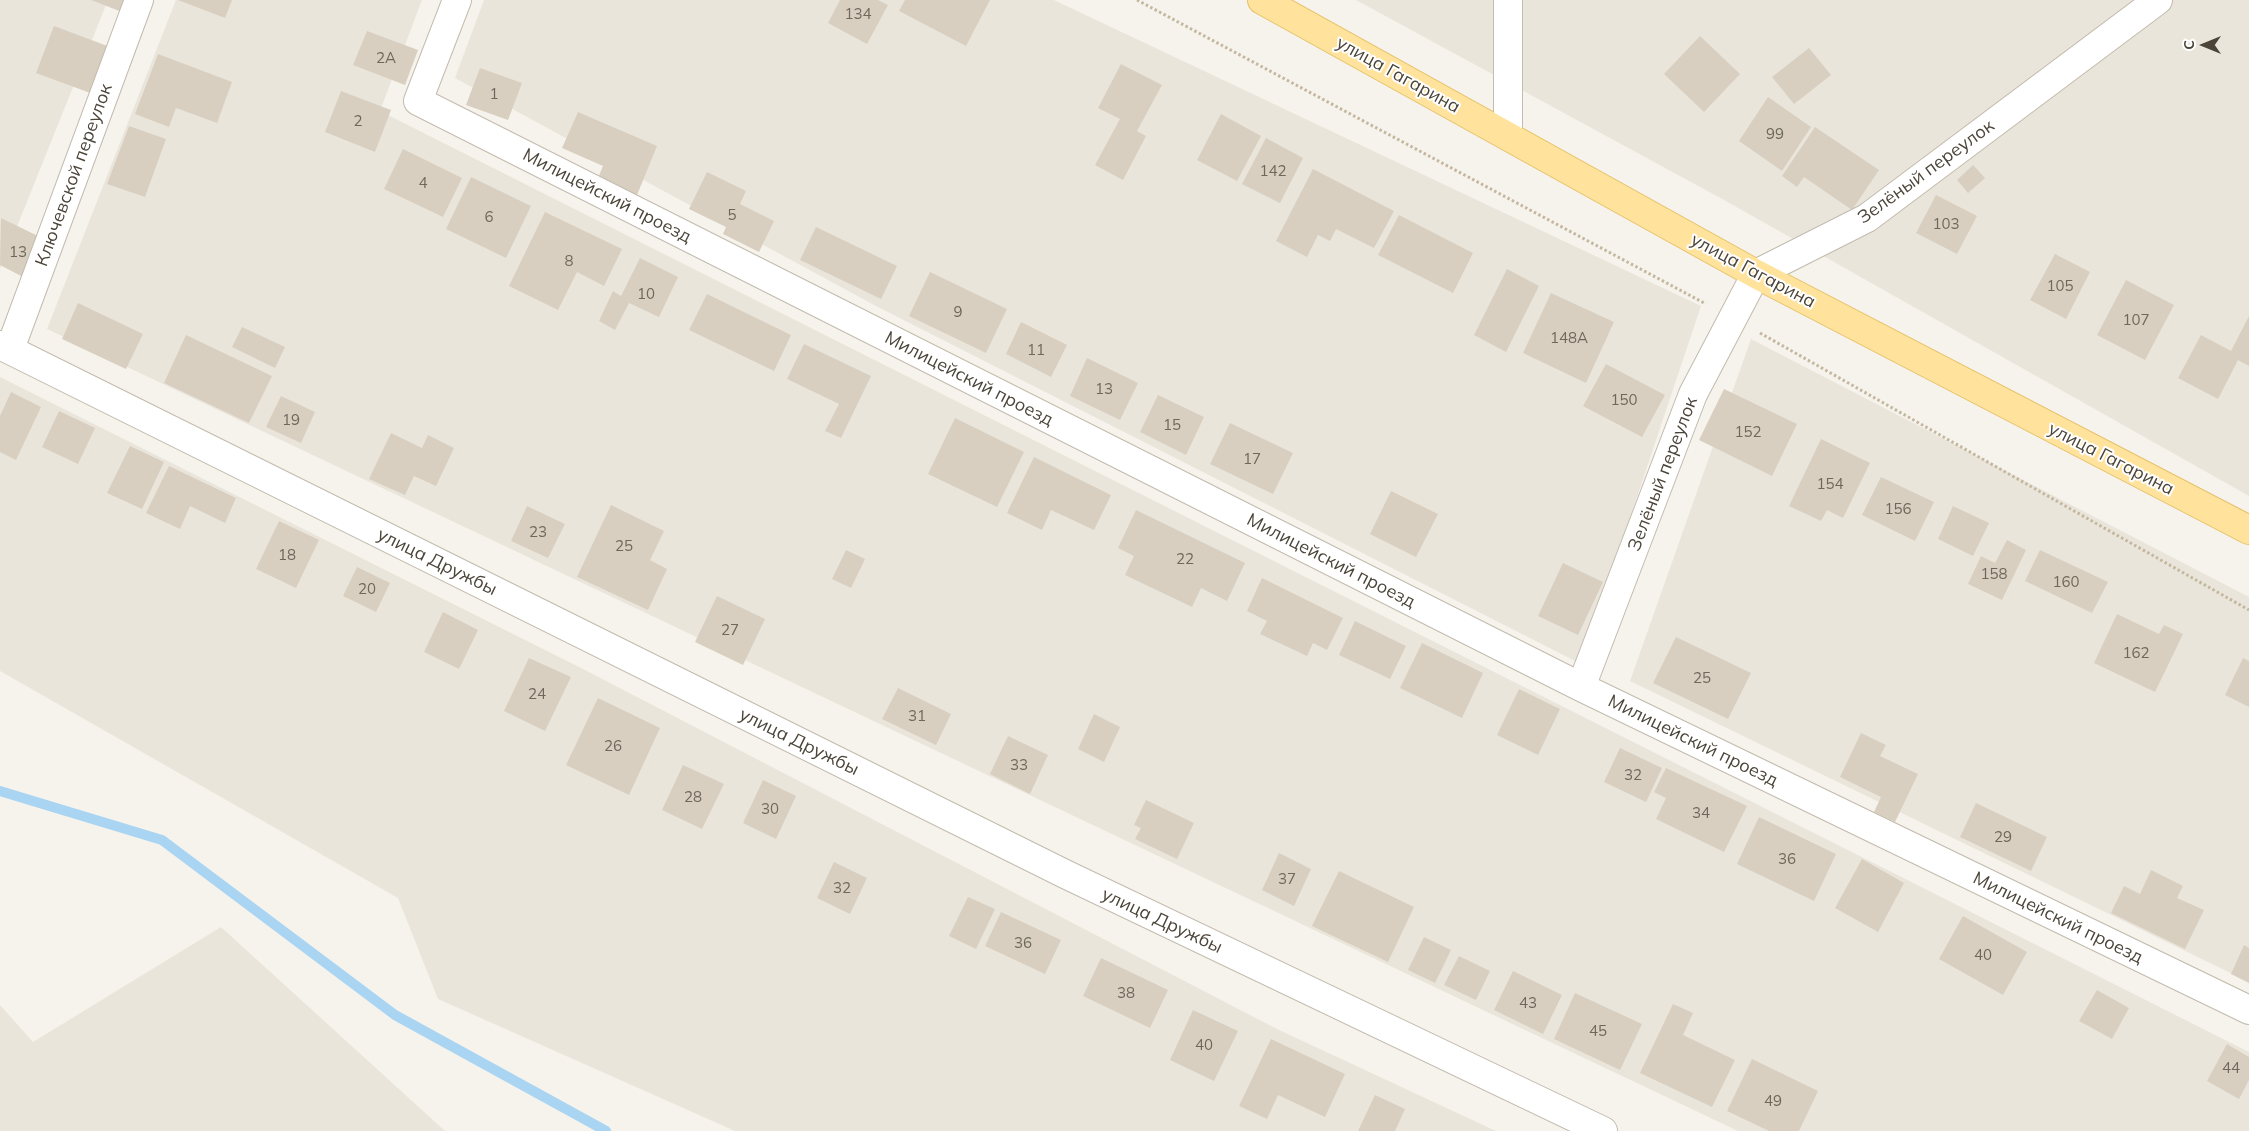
<!DOCTYPE html>
<html>
<head>
<meta charset="utf-8">
<style>
	body { margin:0 }
	#map { position:relative; width:2249px; height:1131px; overflow:hidden; background:#f6f3ec; font-family:Mulish,sans-serif }
	canvas { display:block }
	.north { position:absolute; left:2179px; top:20px; width:50px; height:50px; -webkit-text-stroke:4px #fff; paint-order:stroke; rotate:270deg; font-size:14px; font-weight:700; line-height:20px; text-align:center; color:#4b4439 }
	.north::after { content:''; display:block; margin:auto; width:18px; height:22px; background:#4b4439; clip-path:polygon(50% 0,100% 100%,50% 72%,0 100%) }
</style>
</head>
<body>
<div id="map">
<canvas width="2249" height="1131"></canvas>
<div class="north">С</div>
</div>
<script>
const g = document.querySelector('canvas').getContext('2d');
g.lineJoin = 'round';
function fill(path, color) {
  g.fillStyle = color;
  g.fill(path, 'evenodd');
}
function toPath(rows) {
  const path = new Path2D();
  for (const r of rows) {
    path.moveTo(r[0], r[1]);
    for (let i = 2; i < r.length; i += 2) path.lineTo(r[i], r[i + 1]);
  }
  return path;
}
function trace(path, color, width, dash) {
  g.strokeStyle = color;
  g.lineWidth = width;
  g.lineCap = dash ? 'butt' : 'round';
  g.setLineDash(dash || []);
  g.stroke(path);
}
function label(font, color, halo, rows, align = 'center') {
  g.font = font + ' Mulish,sans-serif';
  g.lineWidth = 4;
  g.setLineDash([]);
  g.textBaseline = 'middle';
  g.strokeStyle = halo;
  g.fillStyle = color;
  for (const [text, x, y, turn = 0] of rows) {
    g.save();
    g.translate(x, y);
    g.rotate((+turn || 0) * Math.PI / 180);
    g.textAlign = isNaN(turn) ? turn : align;
    if (halo) g.strokeText(text, 0, 0);
    g.fillText(text, 0, 0);
    g.restore();
  }
}
fill(toPath([
	[0,0,108,0,0,269],
	[176,0,422,0,380,111,2249,1052,2249,1131,1738,1131,47,329],
	[484,0,1054,0,1701,306,1581,664,876,306,455,78],
	[1356,0,2249,0,2249,496,1724,200],
	[1751,339,2249,597,2249,982,1630,681],
	[0,377,585,670,1277,1029,1496,1131,735,1131,438,999,398,898,0,671],
	[221,927,445,1131,0,1131,0,1005,33,1042]
]), '#eae5da');
trace(toPath([
	[0,791,162,840,395,1015,606,1131]
]), '#a9d4f2', 10);
fill(toPath([
	[91,0,126,0,122,12],
	[178,0,232,0,225,18],
	[840,0,878,0,888,5,867,44,828,23],
	[905,0,990,0,966,46,899,11],
	[54,26,110,47,93,94,36,73],
	[367,31,418,50,405,85,353,65],
	[1700,36,1740,74,1704,112,1664,74],
	[1809,48,1831,75,1794,104,1772,77],
	[158,54,232,82,217,123,176,108,169,127,135,114],
	[1121,64,1162,85,1137,131,1146,136,1123,180,1095,165,1120,119,1098,108],
	[480,68,522,83,508,120,466,105],
	[341,91,391,110,375,152,325,132],
	[1768,97,1811,127,1782,171,1739,141],
	[578,112,657,146,637,195,598,178,603,166,562,148],
	[1221,114,1261,136,1237,181,1197,160],
	[129,126,166,139,145,197,107,184],
	[1815,127,1879,170,1852,210,1804,177,1797,187,1782,176],
	[1266,138,1303,158,1280,203,1242,184],
	[403,149,462,178,443,217,384,189],
	[1973,165,1985,178,1968,193,1957,180],
	[1313,169,1394,211,1374,248,1336,229,1330,241,1318,235,1307,257,1276,241],
	[707,172,746,191,740,204,774,221,759,252,723,234,726,227,689,209],
	[471,177,531,206,506,258,446,229],
	[1936,195,1977,216,1957,254,1916,233],
	[545,212,622,249,604,286,577,272,558,310,509,286],
	[1399,215,1473,253,1453,293,1378,255],
	[1,218,42,238,23,277,0,265],
	[816,227,897,266,881,299,800,260],
	[2055,254,2090,272,2066,319,2030,300],
	[640,258,678,277,659,317,629,303,615,330,599,321,613,291,621,296],
	[1507,269,1539,286,1506,352,1474,335],
	[930,272,1007,309,986,353,909,316],
	[2126,280,2174,305,2145,360,2097,335],
	[1551,293,1614,322,1586,383,1523,353],
	[707,294,791,335,774,371,689,330],
	[78,303,143,334,126,369,62,339],
	[2249,316,2249,366,2238,360,2218,399,2178,378,2201,335,2231,351],
	[1021,322,1067,345,1051,377,1006,354],
	[242,327,285,347,275,368,232,347],
	[186,335,272,376,249,423,164,383],
	[804,344,871,376,841,438,825,431,839,404,787,379],
	[1087,358,1138,383,1120,420,1070,396],
	[1606,364,1665,395,1642,437,1583,406],
	[1724,389,1797,424,1772,476,1699,440],
	[11,392,41,407,16,460,0,452,0,416],
	[1158,395,1204,417,1186,455,1140,432],
	[281,396,315,412,301,443,266,427],
	[59,411,95,428,78,464,42,447],
	[955,418,1024,452,997,507,928,474],
	[1230,423,1293,453,1273,494,1210,464],
	[391,433,422,448,428,435,454,448,436,486,414,476,405,495,369,479],
	[1821,439,1870,463,1843,518,1827,510,1821,521,1789,506],
	[130,446,164,462,142,509,107,493],
	[1034,457,1111,495,1094,530,1051,510,1042,530,1007,513],
	[169,466,236,498,225,523,190,506,180,529,146,513],
	[1881,477,1934,502,1915,541,1862,515],
	[1391,491,1438,514,1416,557,1370,534],
	[611,505,664,531,650,560,667,569,648,610,577,577],
	[527,506,565,524,548,558,511,541],
	[1953,506,1989,523,1973,556,1938,539],
	[1136,510,1245,563,1227,601,1201,588,1192,607,1125,575,1134,556,1118,548],
	[279,521,319,540,296,588,256,569],
	[2007,540,2026,550,2002,600,1968,584,1981,556,1995,563],
	[846,550,865,559,851,588,832,579],
	[2040,550,2108,582,2092,613,2025,581],
	[1563,563,1603,582,1578,635,1538,616],
	[357,567,390,583,376,612,343,596],
	[1262,578,1343,618,1327,650,1313,643,1307,656,1260,634,1267,621,1247,611],
	[717,596,765,619,743,665,695,642],
	[443,612,478,630,459,669,424,652],
	[2117,614,2159,634,2164,625,2183,634,2155,692,2094,663],
	[1355,621,1406,646,1390,679,1339,655],
	[1676,637,1751,673,1728,719,1653,683],
	[1422,643,1483,673,1462,718,1400,688],
	[529,658,571,677,545,731,504,711],
	[2243,658,2249,661,2249,707,2225,695],
	[898,688,951,714,936,745,882,719],
	[1519,689,1560,709,1538,755,1497,735],
	[598,698,660,728,629,795,566,765],
	[1094,714,1120,727,1104,762,1078,749],
	[1861,733,1886,745,1880,756,1918,774,1895,822,1874,812,1881,797,1840,777],
	[1008,736,1048,755,1030,794,990,774],
	[1620,748,1662,768,1646,802,1604,782],
	[683,765,724,784,702,829,662,810],
	[1666,768,1747,806,1724,852,1656,819,1666,798,1654,792],
	[763,780,796,796,776,839,743,823],
	[1146,800,1194,823,1177,859,1135,839,1141,828,1134,825],
	[1976,803,2047,837,2031,871,1960,837],
	[1759,817,1836,854,1814,901,1737,864],
	[1279,853,1311,869,1294,906,1262,890],
	[1862,859,1904,883,1878,932,1835,908],
	[834,862,867,878,850,914,817,898],
	[2151,870,2183,886,2177,898,2204,910,2185,949,2111,913,2124,886,2140,894],
	[1339,871,1414,907,1388,962,1312,926],
	[968,897,995,909,976,949,949,936],
	[1001,912,1061,940,1045,974,985,946],
	[1963,916,2027,952,2003,995,1939,959],
	[1424,937,1451,950,1435,983,1408,970],
	[2244,945,2249,948,2249,983,2231,974],
	[1459,956,1490,971,1476,1000,1444,985],
	[1101,958,1168,990,1150,1028,1083,996],
	[1513,971,1562,995,1543,1034,1494,1010],
	[2097,990,2129,1008,2112,1039,2079,1021],
	[1575,993,1642,1024,1620,1070,1554,1039],
	[1673,1004,1693,1013,1683,1035,1735,1060,1712,1107,1640,1073],
	[1193,1010,1238,1031,1214,1081,1170,1060],
	[1271,1039,1345,1074,1325,1117,1278,1095,1267,1119,1239,1106],
	[2227,1044,2249,1057,2249,1080,2239,1099,2207,1081],
	[1752,1059,1818,1091,1799,1131,1769,1131,1727,1111],
	[1375,1095,1405,1109,1395,1131,1358,1131]
]), '#d8cfc1');
const minor = toPath([
	[457,0,418,101,1581,687,2249,1010],
	[1508,136,1508,0],
	[0,345,1065,874,1603,1131],
	[10,349,139,0],
	[1581,687,1693,394,1756,274,1867,218,2158,0]
]);
const major = toPath([
	[1262,0,1756,274,2249,530]
]);
trace(minor, '#c2bbae', 30);
trace(major, '#e6c16a', 30);
trace(toPath([
	[1137,0,1706,304],
	[1760,333,2249,610]
]), '#c4b79f', 3, [2.5, 2.5]);
trace(minor, '#fff', 28);
trace(major, '#ffe39c', 28);
label('15px', '#6e675b', null, [
	["134",858,14],
	["2А",386,58],
	["1",494,94],
	["2",358,121],
	["99",1775,134],
	["142",1273,171],
	["4",423,183],
	["5",732,215],
	["6",489,217],
	["103",1946,224],
	["13",18,252],
	["8",569,261],
	["105",2060,286],
	["10",646,294],
	["9",958,312],
	["107",2136,320],
	["148А",1569,338],
	["11",1036,350],
	["13",1104,389],
	["150",1624,400],
	["19",291,420],
	["15",1172,425],
	["152",1748,432],
	["17",1252,459],
	["154",1830,484],
	["156",1898,509],
	["23",538,532],
	["25",624,546],
	["18",287,555],
	["22",1185,559],
	["158",1994,574],
	["160",2066,582],
	["20",367,589],
	["27",730,630],
	["162",2136,653],
	["25",1702,678],
	["24",537,694],
	["31",917,716],
	["26",613,746],
	["33",1019,765],
	["32",1633,775],
	["28",693,797],
	["30",770,809],
	["34",1701,813],
	["29",2003,837],
	["36",1787,859],
	["37",1287,879],
	["32",842,888],
	["36",1023,943],
	["40",1983,955],
	["38",1126,993],
	["43",1528,1003],
	["45",1598,1031],
	["40",1204,1045],
	["44",2231,1068],
	["49",1773,1101]
]);
label('18px', '#4b4439', '#fff', [
	["улица Гагарина",1398,75,29],
	["Зелёный переулок",1926,172,-36],
	["Ключевской переулок",74,175,-70],
	["Милицейский проезд",607,196,27],
	["улица Гагарина",1753,271,28],
	["Милицейский проезд",969,379,27],
	["улица Гагарина",2111,459,27],
	["Зелёный переулок",1663,474,-69],
	["Милицейский проезд",1331,561,27],
	["улица Дружбы",437,562,26],
	["Милицейский проезд",1693,741,26],
	["улица Дружбы",799,742,26],
	["Милицейский проезд",2058,918,26],
	["улица Дружбы",1162,921,25]
]);
</script>
</body>
</html>
